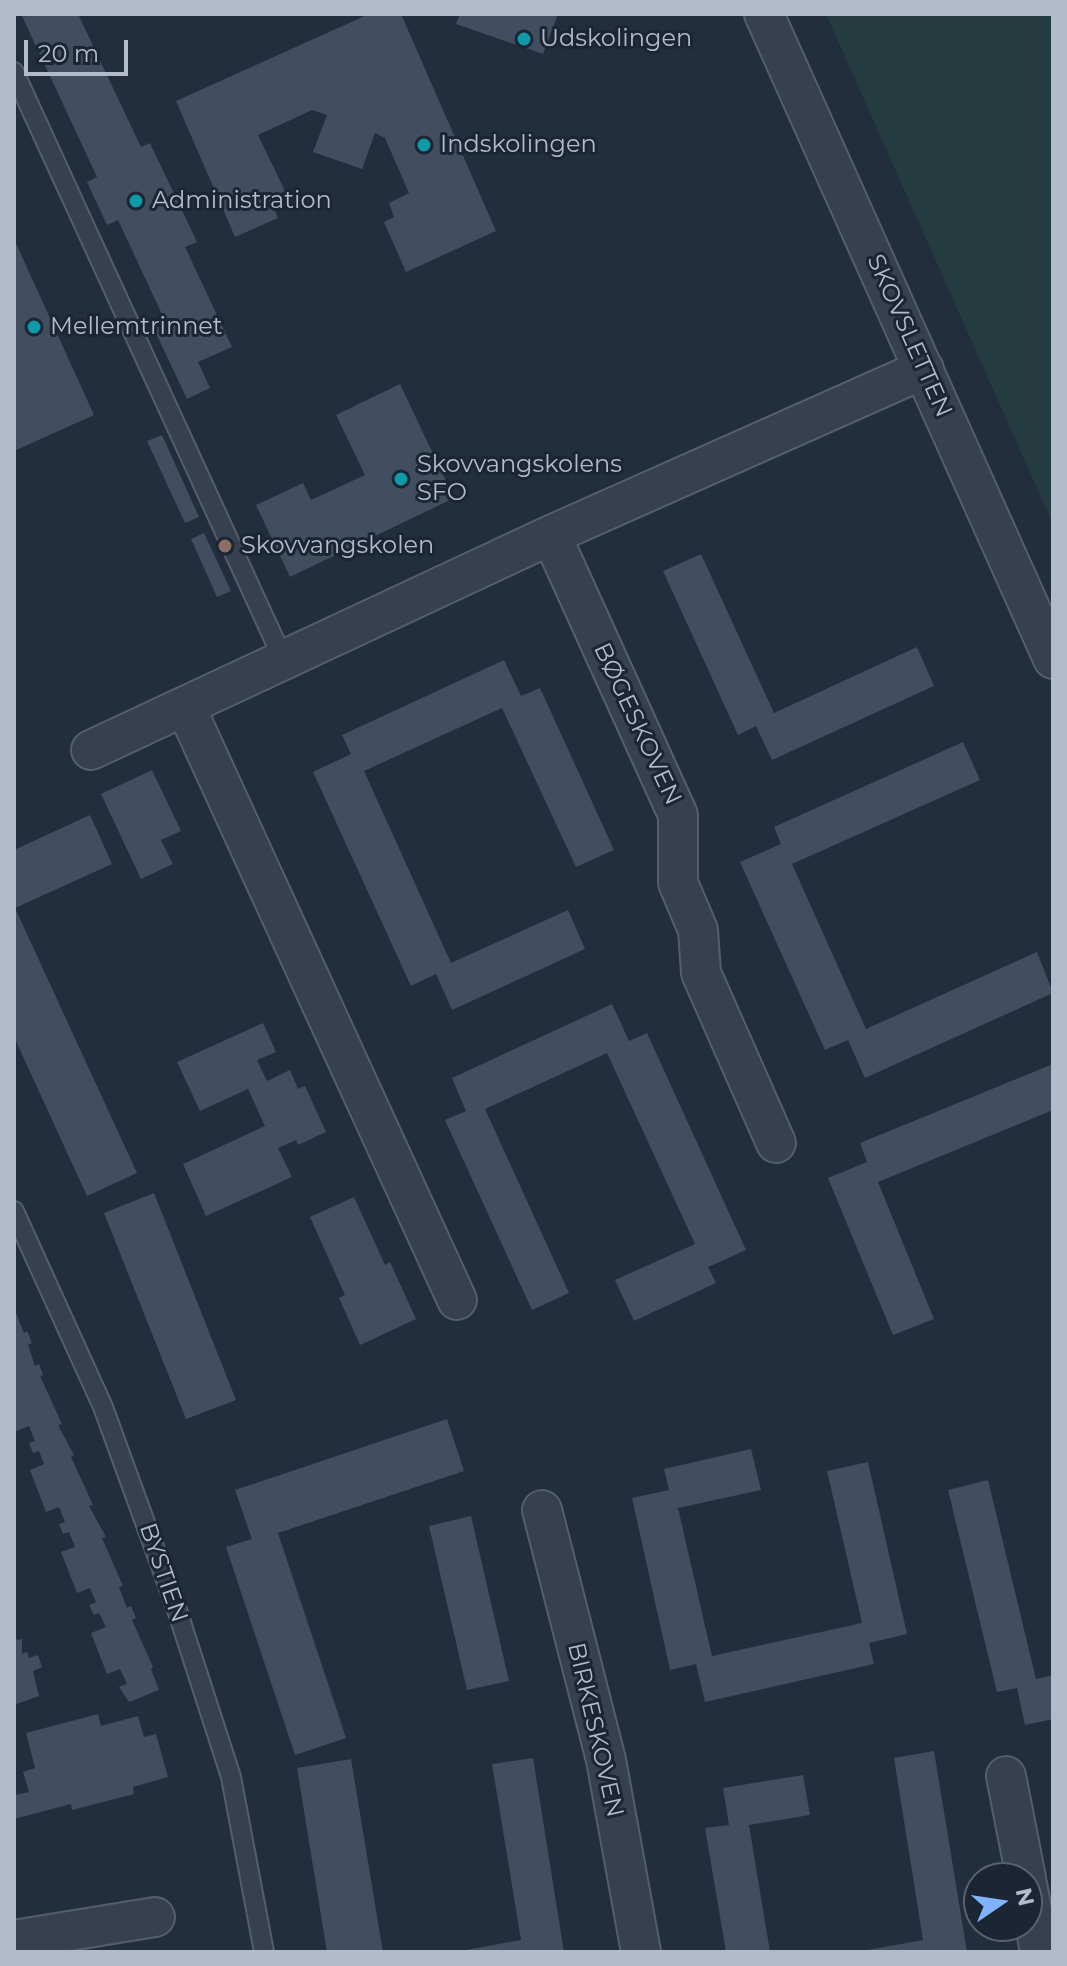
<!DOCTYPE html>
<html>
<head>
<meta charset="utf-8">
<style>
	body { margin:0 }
	#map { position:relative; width:1067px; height:1966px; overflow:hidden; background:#222e3e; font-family:Montserrat,sans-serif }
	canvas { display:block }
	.frame { position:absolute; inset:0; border:16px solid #b1bbc9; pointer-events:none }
	.north { position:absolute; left:963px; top:1862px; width:80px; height:80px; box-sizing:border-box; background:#1b2533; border:2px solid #57616f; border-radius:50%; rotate:77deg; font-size:22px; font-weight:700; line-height:32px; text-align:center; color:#b1bbc9 }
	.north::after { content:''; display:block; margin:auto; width:28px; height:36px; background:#81b2ff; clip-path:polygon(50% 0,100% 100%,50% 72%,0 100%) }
	.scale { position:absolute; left:24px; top:40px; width:104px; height:36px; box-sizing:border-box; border:4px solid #b1bbc9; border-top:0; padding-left:10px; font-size:24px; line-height:28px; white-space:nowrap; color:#b1bbc9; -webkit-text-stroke:6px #1b2533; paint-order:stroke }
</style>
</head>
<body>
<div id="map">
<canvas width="1067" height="1966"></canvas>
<div class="frame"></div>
<div class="north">N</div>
<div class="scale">20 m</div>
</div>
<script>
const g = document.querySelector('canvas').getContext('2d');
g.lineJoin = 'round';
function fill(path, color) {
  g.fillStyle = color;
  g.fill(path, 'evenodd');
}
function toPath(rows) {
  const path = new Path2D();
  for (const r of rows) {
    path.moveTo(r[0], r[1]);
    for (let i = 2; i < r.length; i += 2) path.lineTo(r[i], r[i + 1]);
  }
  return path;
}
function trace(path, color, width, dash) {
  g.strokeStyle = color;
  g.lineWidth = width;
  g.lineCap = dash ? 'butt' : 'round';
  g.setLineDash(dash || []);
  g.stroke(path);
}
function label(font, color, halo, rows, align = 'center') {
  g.font = font + ' Montserrat,sans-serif';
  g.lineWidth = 6;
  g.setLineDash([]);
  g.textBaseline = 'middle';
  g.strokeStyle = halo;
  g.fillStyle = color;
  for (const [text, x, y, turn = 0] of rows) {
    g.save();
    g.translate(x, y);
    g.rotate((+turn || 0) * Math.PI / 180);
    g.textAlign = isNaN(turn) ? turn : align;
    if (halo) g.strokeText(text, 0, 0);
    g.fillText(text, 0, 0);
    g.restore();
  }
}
fill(toPath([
	[826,14,1053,14,1053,524]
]), '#243c3f');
fill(toPath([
	[21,14,78,14,141,147,150,143,197,242,185,247,232,347,198,362,210,388,187,399,154,329,166,323,118,220,107,225,87,182,97,177],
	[369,14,401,14,496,231,406,272,384,222,394,217,389,203,409,193,385,138,375,133,362,169,313,152,327,115,312,110,258,135,285,191,270,199,278,218,235,237,176,101],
	[460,14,558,14,543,54,456,24],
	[14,239,94,415,14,451],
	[400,384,454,498,290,577,256,505,303,483,311,500,365,475,336,415],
	[162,435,199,517,185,523,147,441],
	[204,533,231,591,217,597,191,539],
	[701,554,774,713,917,647,934,686,772,760,756,726,738,735,663,571],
	[504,660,521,696,540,688,614,850,576,867,502,708,364,771,451,963,568,910,585,949,452,1010,436,974,411,986,313,772,351,754,342,735],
	[963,742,980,780,792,864,866,1029,1037,952,1053,993,865,1078,848,1040,825,1050,740,862,781,844,774,827],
	[152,770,181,831,161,840,173,864,141,879,101,794],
	[90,815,112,864,15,908,137,1173,87,1196,14,1037,14,850],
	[612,1004,629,1041,647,1033,746,1250,708,1267,716,1283,634,1321,615,1280,695,1244,607,1053,485,1109,569,1293,532,1310,445,1120,466,1111,452,1078],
	[263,1023,276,1052,257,1060,267,1081,290,1070,298,1089,305,1086,326,1132,298,1145,296,1140,278,1148,292,1177,206,1216,183,1164,265,1126,248,1089,200,1111,177,1062],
	[1053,1064,1053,1110,878,1182,934,1319,893,1335,828,1178,867,1162,860,1143],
	[154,1193,236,1400,186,1419,104,1213],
	[354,1197,385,1265,390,1262,416,1319,360,1345,339,1298,345,1295,310,1217],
	[14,1308,24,1333,27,1331,32,1343,28,1345,35,1366,39,1364,43,1375,40,1376,62,1424,58,1425,74,1455,71,1457,93,1505,89,1506,106,1537,102,1538,123,1586,119,1587,127,1608,131,1606,136,1618,132,1620,153,1667,151,1669,159,1690,129,1702,119,1687,127,1684,120,1669,107,1674,91,1633,106,1627,99,1613,94,1615,89,1605,96,1602,90,1588,77,1593,61,1552,75,1547,69,1532,63,1534,59,1524,65,1522,59,1507,46,1512,30,1470,44,1464,39,1451,33,1453,29,1443,35,1441,29,1426,14,1432],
	[447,1419,464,1471,278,1533,346,1738,295,1755,226,1547,252,1539,235,1490],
	[751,1449,761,1490,678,1508,712,1656,862,1623,827,1471,868,1462,907,1634,869,1643,874,1664,705,1702,696,1664,670,1670,632,1498,669,1490,664,1469],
	[988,1480,1036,1679,1053,1675,1053,1719,1025,1725,1017,1688,997,1692,948,1490],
	[471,1516,509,1681,467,1690,429,1526],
	[14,1634,17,1640,22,1639,22,1654,27,1652,29,1658,38,1655,42,1667,33,1671,39,1696,14,1705],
	[98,1714,101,1726,138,1716,144,1737,156,1734,168,1777,133,1787,134,1794,72,1810,71,1804,14,1819,14,1795,29,1792,23,1772,35,1768,26,1733],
	[934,1751,967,1952,857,1952,923,1940,894,1758],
	[533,1758,564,1952,455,1952,521,1940,492,1764],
	[351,1759,383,1952,327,1952,297,1768],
	[803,1775,810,1815,749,1825,770,1952,726,1952,705,1828,729,1825,723,1788]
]), '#404e60');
const lane = toPath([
	[14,72,284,661],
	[14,1211,103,1407,178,1613,231,1777,264,1952]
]);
const street = toPath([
	[764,14,1053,659],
	[551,535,678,815,678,883,698,930,701,973,776,1143],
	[186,708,457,1300],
	[91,750,551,535,924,369],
	[542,1510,606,1760,641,1952],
	[1006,1776,1026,1878],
	[1027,1884,1040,1952],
	[14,1940,155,1917]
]);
trace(lane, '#545e6c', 22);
trace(street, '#545e6c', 42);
trace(lane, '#36404e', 18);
trace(street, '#36404e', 38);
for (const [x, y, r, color] of [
	[524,39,8,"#0f9aa8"],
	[424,145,8,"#0f9aa8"],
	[136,201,8,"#0f9aa8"],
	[34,327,8,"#0f9aa8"],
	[401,479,8,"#0f9aa8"],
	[225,546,8,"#8d6e63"]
]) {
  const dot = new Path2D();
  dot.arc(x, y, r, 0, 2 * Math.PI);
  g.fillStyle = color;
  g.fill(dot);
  trace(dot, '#1b2533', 3);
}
label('24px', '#b1bbc9', '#1b2533', [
	["Udskolingen",540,39],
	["Indskolingen",440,145],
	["Administration",152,201],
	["Mellemtrinnet",50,327],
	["Skovvangskolens",417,465],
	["SFO",417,493],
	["Skovvangskolen",241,546]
], 'left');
label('24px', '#b1bbc9', '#1b2533', [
	["SKOVSLETTEN",909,336,66],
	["BØGESKOVEN",637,724,65],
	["BYSTIEN",163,1573,71],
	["BIRKESKOVEN",595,1730,77]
]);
</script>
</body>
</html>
